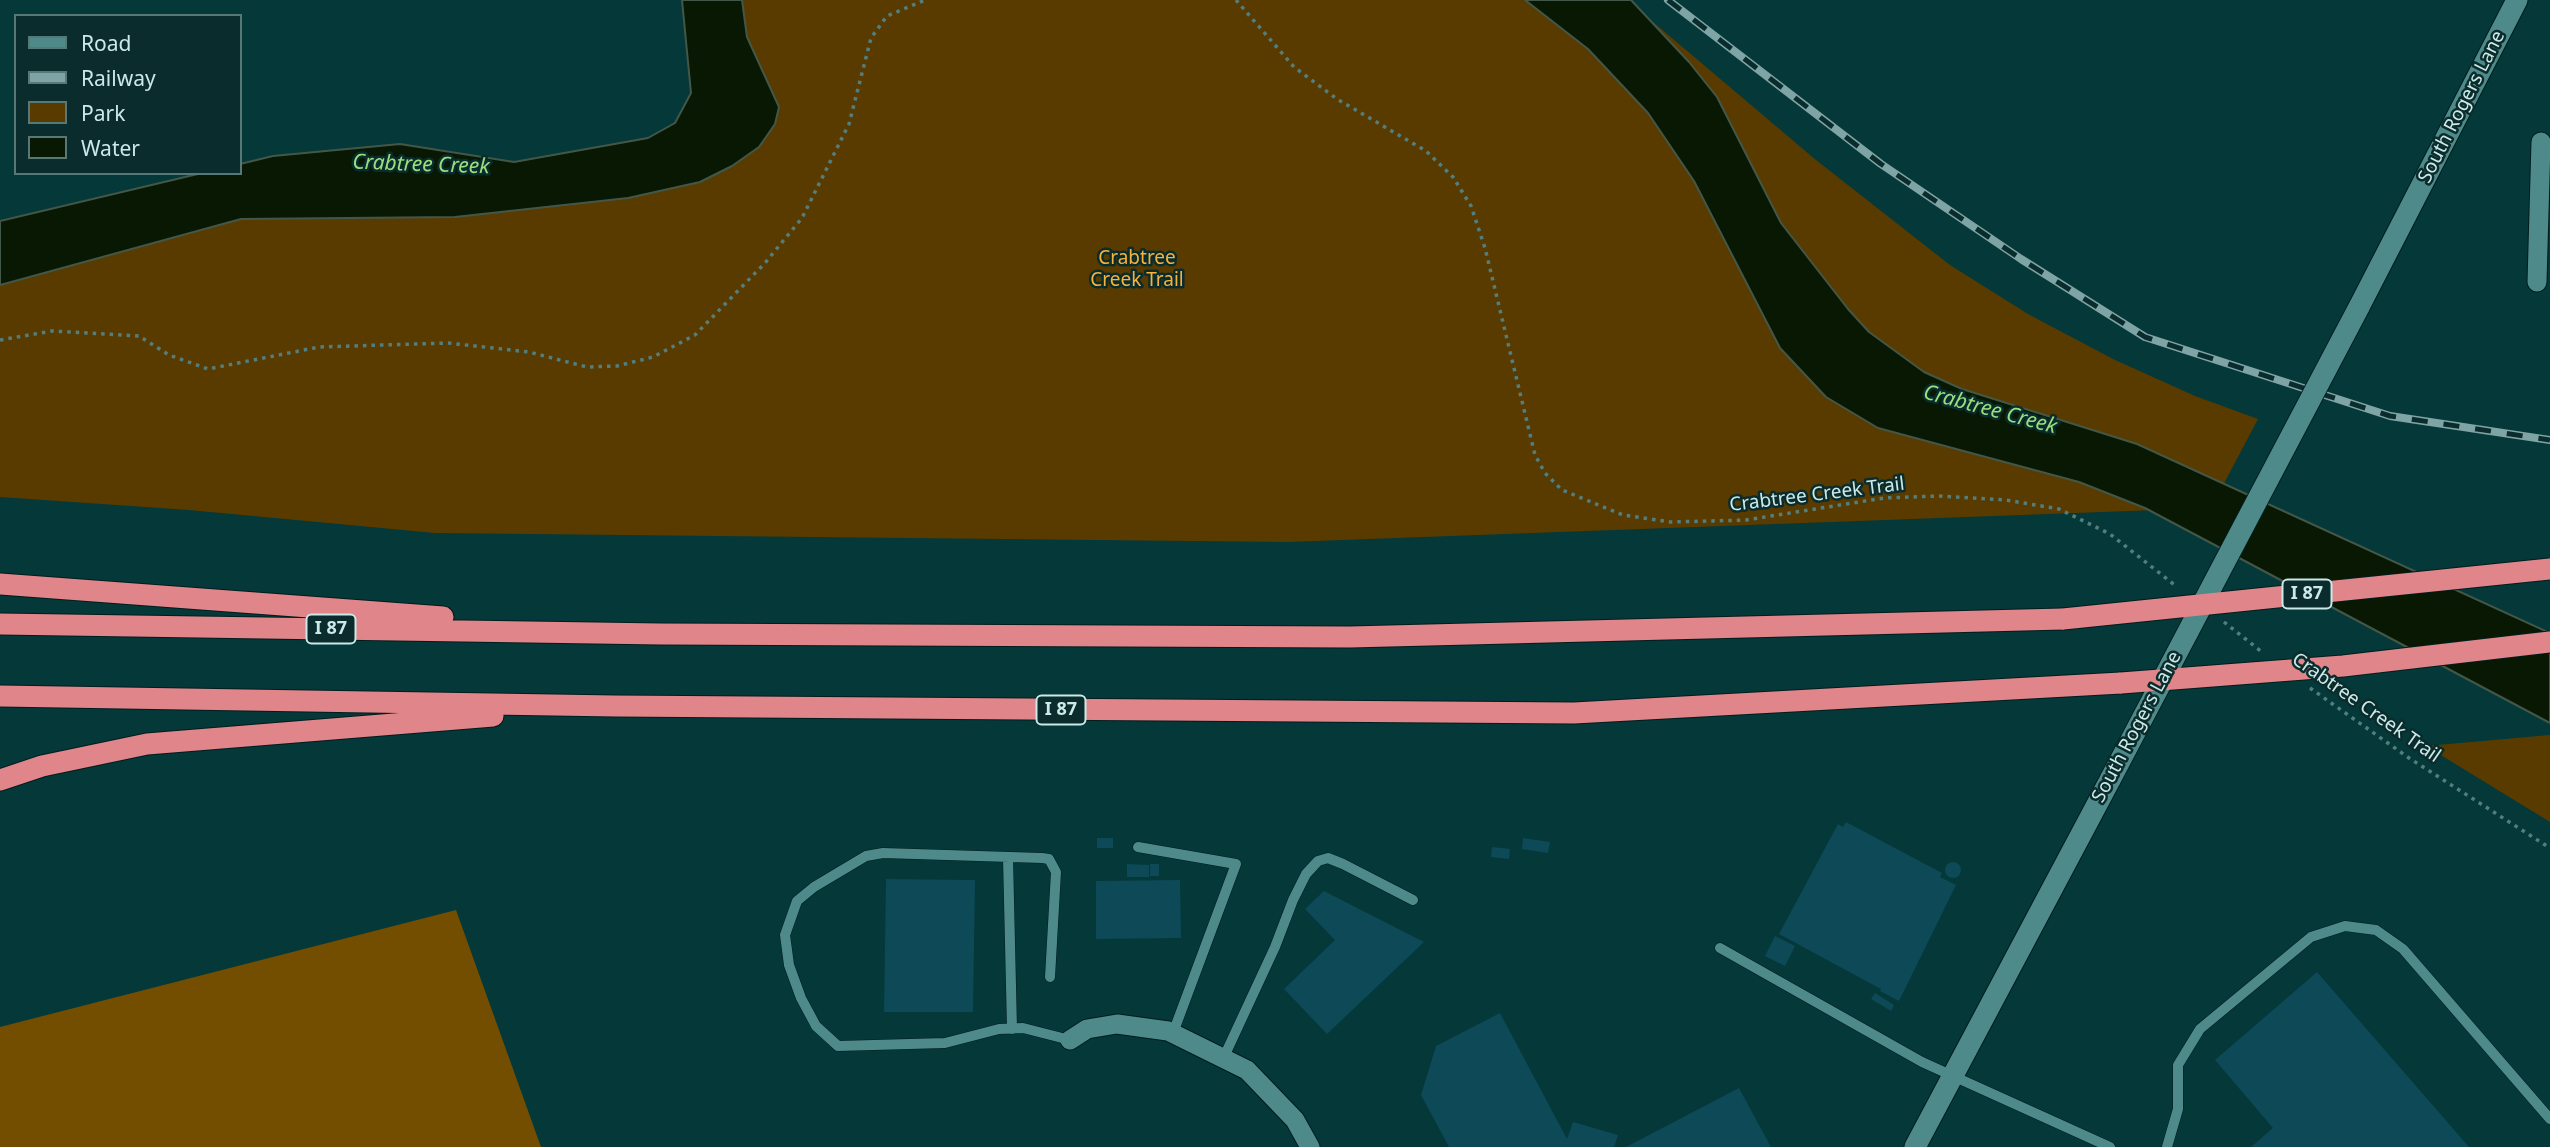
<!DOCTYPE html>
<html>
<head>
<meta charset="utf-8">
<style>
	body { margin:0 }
	#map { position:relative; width:2550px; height:1147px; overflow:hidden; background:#053839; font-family:"Noto Sans",sans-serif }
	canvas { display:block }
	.legend { position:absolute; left:14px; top:14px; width:228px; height:161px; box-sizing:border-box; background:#0b2c2c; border:2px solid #587878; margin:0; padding:9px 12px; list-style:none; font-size:21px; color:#cce9e9 }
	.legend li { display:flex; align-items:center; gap:14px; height:35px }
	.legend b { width:35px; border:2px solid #587878 }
</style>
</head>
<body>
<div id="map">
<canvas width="2550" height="1147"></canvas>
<ul class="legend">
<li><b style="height:9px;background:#4f8a8b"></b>Road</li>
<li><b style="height:9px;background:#7fa4a5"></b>Railway</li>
<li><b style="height:19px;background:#593b00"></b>Park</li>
<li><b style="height:19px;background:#081803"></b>Water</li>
</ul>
</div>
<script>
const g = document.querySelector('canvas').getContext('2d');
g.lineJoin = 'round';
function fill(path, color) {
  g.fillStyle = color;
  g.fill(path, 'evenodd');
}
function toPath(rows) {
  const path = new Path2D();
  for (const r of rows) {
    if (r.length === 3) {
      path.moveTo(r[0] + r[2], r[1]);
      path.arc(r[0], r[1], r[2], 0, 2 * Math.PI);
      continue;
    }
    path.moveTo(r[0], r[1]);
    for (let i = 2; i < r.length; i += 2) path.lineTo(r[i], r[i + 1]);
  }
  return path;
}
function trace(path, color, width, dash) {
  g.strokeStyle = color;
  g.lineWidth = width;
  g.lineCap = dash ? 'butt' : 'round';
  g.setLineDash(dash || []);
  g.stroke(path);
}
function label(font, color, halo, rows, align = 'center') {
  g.font = font + ' "Noto Sans",sans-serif';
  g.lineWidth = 5;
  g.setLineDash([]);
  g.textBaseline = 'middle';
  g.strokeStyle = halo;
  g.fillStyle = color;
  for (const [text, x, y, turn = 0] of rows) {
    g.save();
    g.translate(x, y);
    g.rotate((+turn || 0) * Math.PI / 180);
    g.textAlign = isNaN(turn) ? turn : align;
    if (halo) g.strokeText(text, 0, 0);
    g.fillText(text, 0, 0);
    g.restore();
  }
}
fill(toPath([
	[719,0,1627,0,1816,160,1950,265,2028,314,2113,359,2195,396,2258,419,2211,508,1288,542,435,533,189,510,0,497,0,228,690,158],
	[2550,735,2550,822,2426,746]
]), '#593b00');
fill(toPath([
	[456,910,541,1147,0,1147,0,1027]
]), '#734e00');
const water = toPath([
	[682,0,742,0,747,37,779,107,775,124,759,147,732,166,700,182,628,198,455,217,241,219,0,285,0,221,202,173,240,173,240,164,273,156,400,144,514,162,648,138,675,123,691,93,682,0],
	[1525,0,1631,0,1689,62,1717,97,1781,223,1848,309,1869,332,1924,372,1962,389,2137,444,2550,633,2550,723,2145,508,2079,482,1878,428,1826,397,1780,348,1694,181,1648,113,1588,49,1525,0]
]);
fill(water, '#081803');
trace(water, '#435748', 2);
fill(toPath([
	[1846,822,1942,873,1940,877,1956,885,1899,1001,1880,991,1881,989,1779,934,1838,824,1843,827],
	[1097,838,1113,838,1113,848,1097,848],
	[1523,838,1550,842,1548,853,1522,849],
	[1492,847,1510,849,1509,859,1491,857],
	[1953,870,8],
	[1127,864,1149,865,1149,877,1127,877],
	[1150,864,1159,864,1159,876,1150,876],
	[886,879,975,880,973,1012,884,1012],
	[1180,880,1181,938,1096,939,1096,881],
	[1324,891,1424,942,1327,1034,1284,989,1335,940,1305,909],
	[1775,936,1795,946,1785,966,1765,956],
	[2317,972,2469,1147,2251,1147,2273,1128,2215,1060],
	[1875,993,1894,1005,1891,1011,1871,999],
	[1500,1013,1567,1139,1573,1122,1618,1135,1614,1147,1449,1147,1421,1095,1436,1046],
	[1739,1088,1771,1147,1626,1147]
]), '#0d4957');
const lane = toPath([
	[1138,847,1236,864,1173,1033],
	[1008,858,1012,1029],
	[1720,948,1922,1062,2110,1147],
	[1050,977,1056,872,1049,859,1042,858,883,853,866,856,814,887,797,901,785,935,789,965,801,998,816,1026,838,1046,945,1043,999,1029,1023,1028,1070,1040],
	[1223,1059,1275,947,1293,900,1306,874,1318,861,1328,858,1343,864,1413,900],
	[2167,1147,2178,1109,2178,1065,2200,1029,2311,937,2345,926,2376,930,2403,949,2550,1119]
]);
const street = toPath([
	[2537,282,2541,142],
	[1070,1040,1087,1029,1117,1024,1168,1031,1247,1070,1295,1120,1310,1147]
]);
const secondary = toPath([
	[2359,307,2517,0],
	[1915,1147,2111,778]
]);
const highway = toPath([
	[0,584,443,617],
	[0,624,661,634,1350,637,2063,619],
	[0,696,615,706,1574,713,2121,683],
	[0,780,42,766,147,744,493,716]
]);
trace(lane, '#001d1e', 11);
trace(street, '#001d1e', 21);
trace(secondary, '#001d1e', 23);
trace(highway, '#001d1e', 23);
trace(toPath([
	[1236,0,1294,67,1337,99,1426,151,1453,177,1471,206,1485,248,1535,455,1545,473,1562,490,1623,515,1671,522,1746,520,1884,498,1938,496,2006,500,2059,509,2110,534,2176,586],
	[0,340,52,331,139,336,169,355,208,369,319,347,448,343,529,352,587,367,617,366,653,357,695,335,765,263,802,218,849,124,871,38,887,16,925,0],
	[2224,622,2262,652],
	[2310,688,2409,758,2550,848]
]), '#537e7e', 3.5, [3.5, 5]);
trace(lane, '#4f8a8b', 10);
trace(street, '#4f8a8b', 19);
trace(secondary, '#4f8a8b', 21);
trace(highway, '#e0868a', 21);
const rail = toPath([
	[1668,0,1881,164,2021,259,2145,337,2390,416,2550,440]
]);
trace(rail, '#7fa4a5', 8);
trace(rail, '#0b2c2c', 5, [16]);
const secondaryBridge = toPath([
	[2111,778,2359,307]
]);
const highwayBridge = toPath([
	[2063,619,2550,569],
	[2121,683,2343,666,2550,642]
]);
trace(secondaryBridge, '#001d1e', 23, []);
trace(highwayBridge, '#001d1e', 23, []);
trace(secondaryBridge, '#4f8a8b', 21);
trace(highwayBridge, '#e0868a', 21);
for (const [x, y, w] of [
	[2307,594,49],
	[331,629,49],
	[1061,710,49]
]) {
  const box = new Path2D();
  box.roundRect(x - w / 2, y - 14.5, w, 29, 5);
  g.fillStyle = '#0b2c2c';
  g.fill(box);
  trace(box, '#cce9e9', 2);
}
label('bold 18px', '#cce9e9', null, [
	["I 87",2307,594],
	["I 87",331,629],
	["I 87",1061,710]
]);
label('19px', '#cce9e9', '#0b2c2c', [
	["South Rogers Lane",2462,107,-63],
	["Crabtree Creek Trail",1817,495,-7],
	["Crabtree Creek Trail",2366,708,35],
	["South Rogers Lane",2137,727,-62]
]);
label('19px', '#f5b23c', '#0b2c2c', [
	["Crabtree",1137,259],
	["Creek Trail",1137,281]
]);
label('italic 21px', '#99df7d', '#0b2c2c', [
	["Crabtree Creek",421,165,2],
	["Crabtree Creek",1990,410,15]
]);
</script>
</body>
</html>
